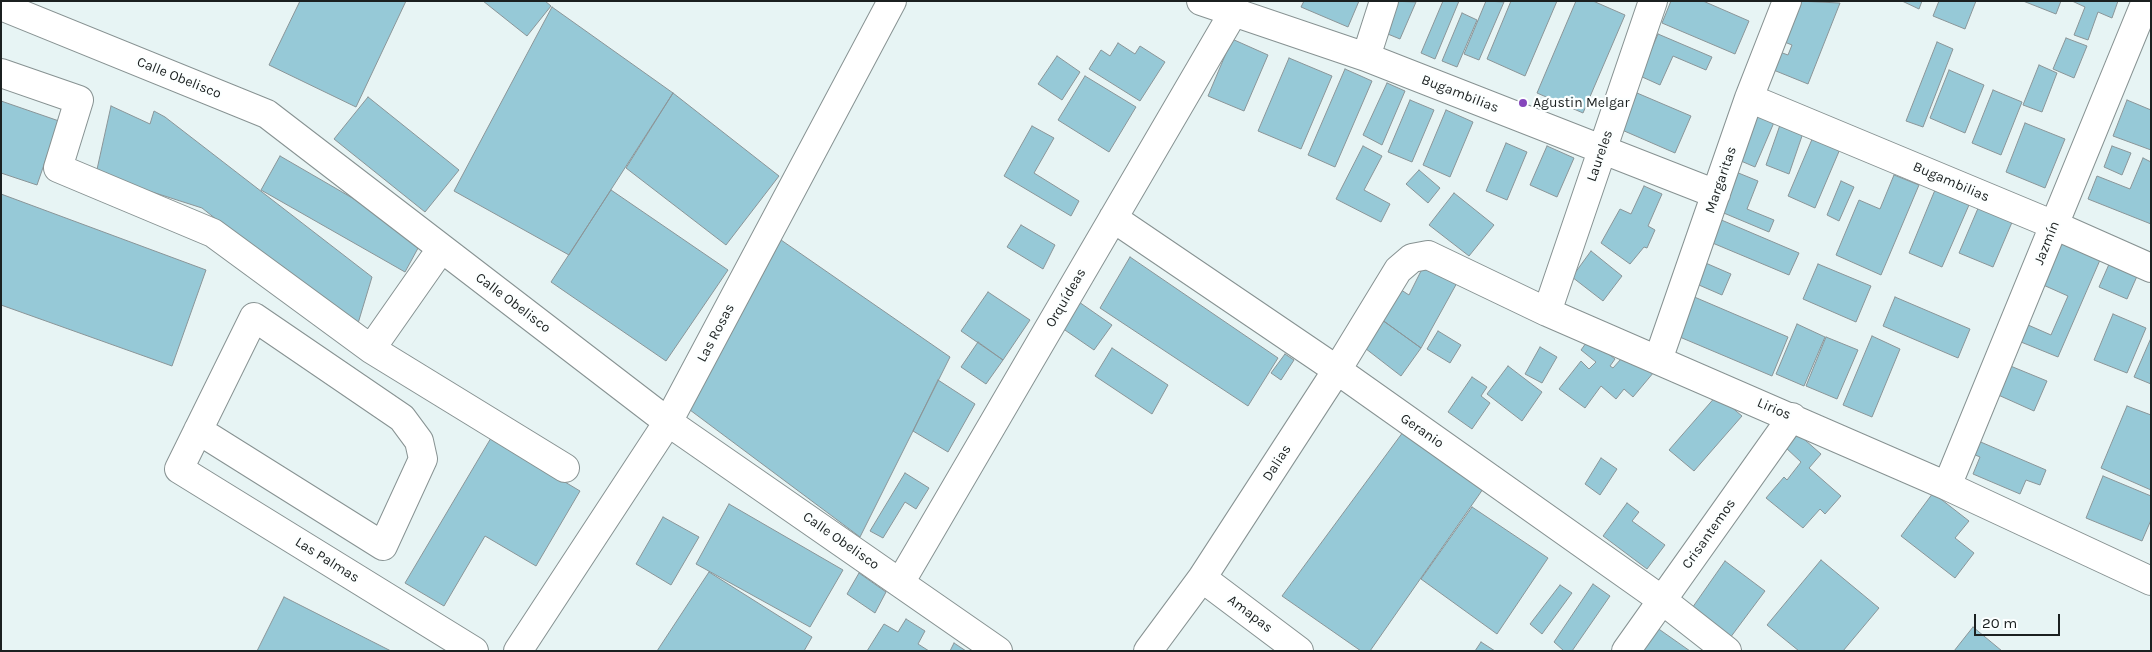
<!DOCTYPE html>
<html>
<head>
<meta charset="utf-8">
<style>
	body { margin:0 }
	#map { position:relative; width:2152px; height:652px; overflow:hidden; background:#e7f4f4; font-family:Karla,sans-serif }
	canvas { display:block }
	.frame { position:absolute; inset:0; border:2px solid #1b2020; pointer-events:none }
	.scale { position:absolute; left:1974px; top:614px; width:86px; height:22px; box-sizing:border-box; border:2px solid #1b2020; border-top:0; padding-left:6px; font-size:15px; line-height:18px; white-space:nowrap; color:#1b2020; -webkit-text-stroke:4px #fcffff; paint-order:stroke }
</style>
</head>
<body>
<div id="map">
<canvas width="2152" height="652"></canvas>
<div class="frame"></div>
<div class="scale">20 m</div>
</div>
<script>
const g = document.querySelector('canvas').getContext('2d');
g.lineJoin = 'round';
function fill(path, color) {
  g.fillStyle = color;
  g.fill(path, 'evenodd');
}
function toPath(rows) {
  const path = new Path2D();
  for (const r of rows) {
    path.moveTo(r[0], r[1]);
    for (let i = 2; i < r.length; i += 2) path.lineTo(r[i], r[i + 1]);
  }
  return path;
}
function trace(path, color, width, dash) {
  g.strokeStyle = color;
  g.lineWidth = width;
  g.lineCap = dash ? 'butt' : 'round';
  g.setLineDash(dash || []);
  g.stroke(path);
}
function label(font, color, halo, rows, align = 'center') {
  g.font = font + ' Karla,sans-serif';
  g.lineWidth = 4.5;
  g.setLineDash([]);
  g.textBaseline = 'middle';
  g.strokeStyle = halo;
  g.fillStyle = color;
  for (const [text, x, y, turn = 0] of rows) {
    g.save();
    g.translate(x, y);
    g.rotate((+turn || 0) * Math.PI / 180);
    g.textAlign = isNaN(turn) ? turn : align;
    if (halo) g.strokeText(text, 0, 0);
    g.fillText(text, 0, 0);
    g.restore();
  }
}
const building = toPath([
	[300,1,406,1,356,107,269,65,300,1],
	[483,1,545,1,551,6,527,36,483,1],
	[1304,1,1359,1,1348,27,1301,7,1304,1],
	[1390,1,1416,2,1400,39,1378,30,1390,1],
	[1443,1,1459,1,1435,59,1421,53,1443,1],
	[1486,1,1504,2,1479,60,1464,54,1486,1],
	[1511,1,1557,1,1525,76,1487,59,1511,1],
	[1576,1,1593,1,1625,15,1583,113,1537,93,1576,1],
	[1671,1,1703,1,1749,21,1735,54,1662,23,1671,1],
	[1797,1,1840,3,1808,84,1771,69,1777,51,1788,55,1792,45,1782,41,1797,1],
	[1902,1,1922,1,1919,9,1902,1],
	[1939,1,1976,1,1965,29,1933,16,1939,1],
	[2023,1,2061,1,2056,14,2023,1],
	[2072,1,2118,1,2112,18,2098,12,2088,40,2074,35,2085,7,2072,1],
	[552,7,673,93,569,255,454,191,552,7],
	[1462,13,1477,20,1457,67,1442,61,1462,13],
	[1658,34,1712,57,1706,70,1673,56,1660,85,1640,76,1658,34],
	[2066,38,2087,46,2074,78,2053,69,2066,38],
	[1232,39,1268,55,1244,111,1208,96,1232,39],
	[1937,42,1953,49,1923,127,1906,121,1937,42],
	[1118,43,1135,54,1140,46,1165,62,1140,101,1089,69,1101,50,1110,56,1118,43],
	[1057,56,1080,72,1062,100,1038,84,1057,56],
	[1289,58,1332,76,1301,149,1258,131,1289,58],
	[2039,65,2057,73,2042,112,2023,105,2039,65],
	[1345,69,1372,81,1335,167,1308,155,1345,69],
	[1949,70,1984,85,1965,133,1930,118,1949,70],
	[1085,76,1136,107,1109,152,1058,120,1085,76],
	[1387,83,1405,91,1382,145,1363,135,1387,83],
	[1993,90,2022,102,2001,155,1972,143,1993,90],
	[673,93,779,176,726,245,626,168,673,93],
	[1637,93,1691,116,1675,153,1622,130,1637,93],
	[368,97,459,170,425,212,334,139,368,97],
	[1410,100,1434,110,1412,162,1388,152,1410,100],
	[2127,100,2151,110,2151,150,2113,136,2127,100],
	[1,101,59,121,37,185,1,173,1,101],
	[111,106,150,124,154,111,165,117,372,277,356,330,202,208,96,174,111,106],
	[1446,110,1473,122,1450,177,1423,165,1446,110],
	[1754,111,1775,120,1755,167,1734,158,1754,111],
	[2025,123,2065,139,2045,188,2006,172,2025,123],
	[1780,125,1803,133,1789,174,1766,165,1780,125],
	[1032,126,1054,138,1034,173,1079,201,1071,216,1004,176,1032,126],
	[1813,137,1840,149,1815,208,1788,196,1813,137],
	[1506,143,1527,152,1507,200,1486,191,1506,143],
	[1363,146,1382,156,1364,190,1390,204,1381,222,1336,199,1363,146],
	[1547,146,1574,158,1557,197,1530,185,1547,146],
	[2112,146,2131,153,2122,175,2104,167,2112,146],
	[280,156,423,239,405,272,261,190,280,156],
	[2143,158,2151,162,2151,224,2088,199,2097,176,2130,189,2143,158],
	[1419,170,1440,188,1428,203,1406,184,1419,170],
	[1736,172,1758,181,1747,209,1774,220,1769,232,1719,211,1736,172],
	[1894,175,1919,185,1881,275,1836,255,1859,200,1880,209,1894,175],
	[1841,181,1854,187,1839,221,1827,215,1841,181],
	[1644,186,1662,194,1648,226,1655,230,1647,248,1644,247,1630,264,1601,243,1620,209,1631,214,1644,186],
	[611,190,728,270,666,361,551,282,611,190],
	[1935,190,1969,205,1942,267,1909,253,1935,190],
	[1454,193,1494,225,1469,256,1429,225,1454,193],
	[1,194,206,270,172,366,1,305,1,194],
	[1979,206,2013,220,1993,267,1959,253,1979,206],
	[1712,216,1799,253,1789,275,1703,239,1712,216],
	[1021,225,1055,245,1043,269,1007,247,1021,225],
	[781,240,950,357,860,537,690,410,781,240],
	[2058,242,2100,260,2058,357,2021,342,2028,325,2051,335,2068,296,2041,284,2058,242],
	[1591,251,1622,276,1603,301,1572,277,1591,251],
	[1130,257,1278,358,1248,406,1100,308,1130,257],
	[1701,261,1731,274,1722,295,1692,282,1701,261],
	[2110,262,2138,274,2127,299,2099,287,2110,262],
	[1818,264,1871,286,1856,322,1803,299,1818,264],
	[1424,265,1458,281,1421,348,1378,317,1395,286,1409,295,1424,265],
	[988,292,1030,320,1003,360,961,331,988,292],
	[1692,296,1788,337,1772,376,1675,335,1692,296],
	[1895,297,1970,329,1958,358,1883,326,1895,297],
	[1079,302,1112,325,1094,350,1062,328,1079,302],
	[2113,314,2146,328,2127,373,2094,360,2113,314],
	[1378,317,1421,348,1401,376,1361,345,1378,317],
	[1797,324,1825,337,1804,386,1776,374,1797,324],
	[1438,331,1461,345,1450,363,1427,349,1438,331],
	[1872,336,1900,349,1872,417,1843,405,1872,336],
	[1826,337,1858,350,1837,399,1806,386,1826,337],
	[2151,338,2151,384,2134,377,2151,338],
	[1589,339,1615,359,1610,366,1613,368,1628,351,1654,372,1633,397,1624,389,1616,399,1601,386,1585,408,1559,389,1581,361,1589,369,1596,362,1581,350,1589,339],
	[978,342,1003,360,986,384,961,367,978,342],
	[1540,347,1557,357,1542,383,1525,374,1540,347],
	[1112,348,1168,385,1152,414,1095,376,1112,348],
	[1285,354,1294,360,1281,380,1271,373,1285,354],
	[2008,365,2047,381,2034,411,1996,394,2008,365],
	[1508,366,1542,392,1522,421,1487,394,1508,366],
	[1472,377,1487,387,1481,396,1490,403,1472,429,1448,412,1472,377],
	[938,380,975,404,948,452,913,431,938,380],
	[1717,395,1742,416,1694,471,1669,450,1717,395],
	[2127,406,2151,415,2151,490,2101,468,2127,406],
	[1406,428,1483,489,1370,651,1361,651,1282,596,1406,428],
	[1797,433,1821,454,1809,468,1841,496,1825,514,1820,509,1803,528,1766,498,1784,477,1787,480,1801,462,1785,447,1797,433],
	[491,438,580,491,536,566,485,536,444,606,405,583,491,438],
	[1976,440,2046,470,2040,485,2026,480,2020,494,1973,474,1980,457,1971,453,1976,440],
	[1601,458,1617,469,1600,495,1585,484,1601,458],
	[905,473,929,488,916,509,905,502,883,538,870,531,905,473],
	[2103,476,2151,496,2151,520,2142,541,2086,518,2103,476],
	[1933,493,1969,521,1955,538,1974,553,1955,578,1901,536,1933,493],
	[1627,503,1639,512,1632,521,1665,545,1647,569,1603,536,1627,503],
	[729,504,843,570,810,627,696,564,729,504],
	[1472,507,1548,558,1497,634,1421,579,1472,507],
	[663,517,699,537,671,585,636,564,663,517],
	[1821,560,1879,608,1843,651,1799,651,1767,625,1821,560],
	[1725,561,1765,591,1727,642,1690,611,1725,561],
	[709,572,812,637,804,651,657,651,709,572],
	[859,573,886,592,875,613,847,594,859,573],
	[1593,584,1610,596,1572,651,1564,651,1554,642,1593,584],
	[1560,585,1572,593,1542,634,1530,624,1560,585],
	[284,597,391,651,257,651,284,597],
	[906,619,925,631,918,644,929,651,867,651,884,624,898,632,906,619],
	[1653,625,1690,651,1633,651,1653,625],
	[1973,627,2002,651,1954,651,1973,627],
	[1481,642,1495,651,1475,651,1481,642],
	[954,643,966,651,950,651,954,643]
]);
fill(building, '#96c9d7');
trace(building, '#8a9598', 1);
const minor = toPath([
	[1201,1,1366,57,1716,194],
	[1,6,267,114,668,422,998,651],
	[1366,57,1384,1],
	[1,73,79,100,58,168,213,233,371,349,565,468],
	[1749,98,2054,225,2151,268],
	[1113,218,1337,370,1662,600,1727,651],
	[1547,312,1653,1],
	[371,349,441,249],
	[1658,360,1749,98,1787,1],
	[198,430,383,546,423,459,419,441,402,418,254,317,179,469,474,651],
	[1947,486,2146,1],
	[1202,578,1299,651],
	[900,583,1233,13],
	[518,651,668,422,892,1],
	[1148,651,1202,578,1337,370,1398,270,1412,258,1428,255,1547,312,1947,486,2151,581],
	[1626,651,1792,417]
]);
trace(minor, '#879292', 30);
trace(minor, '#fff', 28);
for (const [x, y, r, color] of [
	[1523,103,5,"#8546bc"]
]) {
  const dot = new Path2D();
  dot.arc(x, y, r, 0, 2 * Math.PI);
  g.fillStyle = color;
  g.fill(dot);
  trace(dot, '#fcffff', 2);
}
label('14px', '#1b2020', '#fcffff', [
	["Calle Obelisco",179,78,22],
	["Bugambilias",1460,94,21],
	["Laureles",1600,156,-71],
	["Margaritas",1721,180,-71],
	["Bugambilias",1951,182,23],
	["Jazmín",2047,243,-68],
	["Orquídeas",1066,298,-60],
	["Calle Obelisco",513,303,37],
	["Las Rosas",716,333,-62],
	["Lirios",1774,409,23],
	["Geranio",1422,431,35],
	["Dalias",1277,463,-57],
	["Crisantemos",1709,534,-55],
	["Calle Obelisco",841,541,35],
	["Las Palmas",327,560,32],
	["Amapas",1250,614,37]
]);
label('14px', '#1b2020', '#fcffff', [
	["Agustin Melgar",1533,103]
], 'left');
</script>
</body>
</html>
